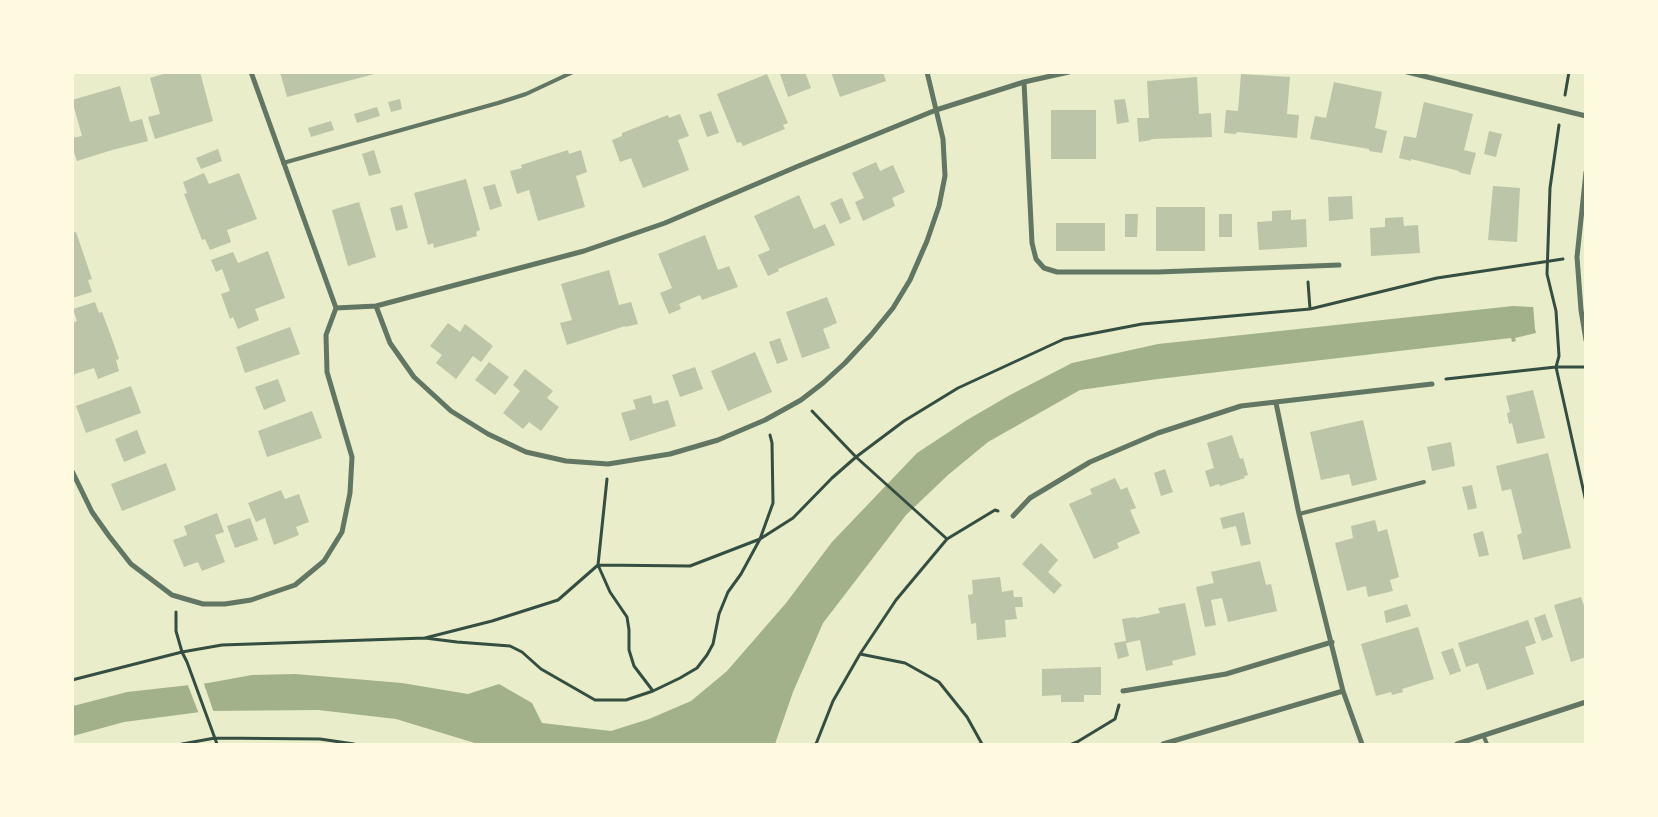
<!DOCTYPE html>
<html>
<head>
<meta charset="utf-8">
<style>
	body { margin:0 }
	#map { position:relative; width:1658px; height:817px; overflow:hidden; background:#e9edc9; font-family:Cabin,sans-serif }
	canvas { display:block }
	.frame { position:absolute; inset:0; border:74px solid #fefae0; pointer-events:none }
</style>
</head>
<body>
<div id="map">
<canvas width="1658" height="817"></canvas>
<div class="frame"></div>
</div>
<script>
const g = document.querySelector('canvas').getContext('2d');
g.lineJoin = 'round';
function fill(path, color) {
  g.fillStyle = color;
  g.fill(path, 'evenodd');
}
function toPath(rows) {
  const path = new Path2D();
  for (const r of rows) {
    path.moveTo(r[0], r[1]);
    for (let i = 2; i < r.length; i += 2) path.lineTo(r[i], r[i + 1]);
  }
  return path;
}
function trace(path, color, width, dash) {
  g.strokeStyle = color;
  g.lineWidth = width;
  g.lineCap = dash ? 'butt' : 'round';
  g.setLineDash(dash || []);
  g.stroke(path);
}
fill(toPath([
	[1585,298,1542,334,1536,333,1515,338,1516,341,1512,342,1511,338,1158,379,1080,390,988,442,948,475,906,515,823,623,793,692,775,744,478,744,396,719,318,710,208,711,124,722,73,736,73,706,127,692,208,683,252,675,295,674,402,683,468,694,499,684,532,703,542,723,611,731,649,719,691,701,727,671,786,603,832,542,917,453,967,420,1010,395,1072,363,1158,344,1513,306,1532,307]
]), '#a3b18a');
fill(toPath([
	[1586,295,1586,331,1542,337,1537,336,1535,329,1533,304],
	[203,681,214,713,199,714,187,683]
]), '#e9edc9');
fill(toPath([
	[170,72,200,72,213,121,155,139,148,117,160,114,150,78],
	[280,72,378,72,378,73,287,97],
	[785,72,805,72,811,88,788,97,780,74],
	[831,72,883,72,886,81,840,97],
	[767,74,788,123,783,125,785,129,743,146,741,142,737,143,717,94],
	[1241,74,1290,77,1287,114,1299,115,1297,138,1237,132,1236,134,1224,133,1226,110,1238,111],
	[1197,77,1199,114,1211,113,1212,137,1151,139,1151,140,1139,142,1137,118,1149,118,1147,81],
	[1334,82,1382,92,1375,128,1387,131,1382,153,1369,151,1369,149,1310,139,1315,116,1326,118],
	[120,86,130,122,142,119,148,141,112,150,77,161,72,146,72,138,82,136,72,100],
	[400,99,402,109,391,112,388,102],
	[1125,99,1129,122,1117,124,1114,100],
	[1424,102,1473,114,1464,150,1476,153,1470,175,1458,172,1459,171,1411,159,1411,161,1399,158,1404,136,1416,138],
	[377,107,380,116,357,123,354,114],
	[1051,110,1096,110,1096,159,1051,159],
	[711,111,719,133,707,137,699,115],
	[680,114,689,136,678,140,689,170,643,188,631,158,620,162,612,140,622,136,622,133,668,115,669,118],
	[331,121,334,130,311,137,308,128],
	[1489,131,1502,134,1496,157,1484,154],
	[218,149,222,161,201,169,196,158],
	[374,150,381,173,369,176,362,154],
	[568,150,569,154,581,150,587,172,576,176,585,207,538,221,529,190,517,194,510,171,522,168,521,165],
	[876,162,880,171,893,165,905,192,892,198,895,206,863,221,855,202,864,198,852,173],
	[204,173,209,184,239,173,257,219,227,230,231,242,210,250,205,239,202,240,184,194,187,193,183,182],
	[466,179,480,230,476,232,477,236,434,248,433,243,428,245,414,193],
	[495,184,502,206,490,210,483,187],
	[1493,186,1520,188,1517,242,1488,240],
	[799,195,814,229,825,224,835,245,778,269,779,271,768,276,758,255,770,250,754,216],
	[1352,196,1353,219,1329,221,1328,197],
	[842,198,851,219,840,224,830,203],
	[359,202,376,257,348,266,332,210],
	[402,205,408,228,396,231,390,208],
	[1156,207,1205,207,1205,251,1156,251],
	[1291,210,1291,220,1306,219,1307,247,1259,250,1257,222,1272,221,1272,211],
	[1125,214,1138,214,1137,237,1125,237],
	[1219,214,1232,214,1232,237,1219,237],
	[1403,217,1404,226,1418,225,1420,253,1371,256,1370,228,1385,227,1385,218],
	[1056,223,1105,223,1105,251,1056,251],
	[76,232,92,279,88,280,92,292,72,298,72,233],
	[705,235,718,270,729,266,738,287,702,300,700,295,679,304,681,309,669,314,660,293,672,288,658,254],
	[268,251,285,298,255,309,259,320,238,329,233,317,230,319,221,294,230,291,222,269,216,272,211,260,233,252,238,263],
	[609,270,619,305,631,302,638,324,625,327,625,326,567,345,560,323,572,320,561,284],
	[827,297,837,323,823,329,830,348,802,358,786,312],
	[95,302,99,313,102,312,111,336,119,359,116,360,119,371,98,379,94,368,72,375,72,323,77,321,73,309],
	[448,323,460,332,465,324,493,346,481,362,473,356,456,379,436,363,442,355,430,346],
	[290,327,300,354,245,373,236,347],
	[780,338,788,360,777,364,769,342],
	[755,352,772,392,728,411,711,371],
	[489,362,509,377,495,395,475,380],
	[695,367,703,389,680,397,672,375],
	[525,369,553,391,547,398,559,407,541,431,529,422,523,429,503,413,520,391,513,385],
	[278,379,286,401,264,410,255,387],
	[131,386,141,413,86,433,76,406],
	[1533,390,1545,438,1517,444,1512,423,1509,424,1507,413,1510,412,1506,396],
	[651,395,653,404,668,400,676,426,630,441,621,413,636,409,633,400],
	[312,411,322,438,267,457,258,431],
	[1363,420,1377,480,1352,486,1349,474,1321,480,1310,432],
	[137,430,146,453,124,462,115,439],
	[1232,435,1240,459,1243,458,1248,475,1244,476,1245,478,1220,486,1219,484,1210,487,1205,471,1214,468,1207,443],
	[1451,442,1455,466,1432,471,1427,447],
	[1548,453,1571,548,1523,560,1517,535,1522,533,1511,489,1502,491,1496,466],
	[166,463,176,490,122,511,111,484],
	[1165,469,1173,492,1161,496,1154,473],
	[1115,478,1121,490,1127,487,1136,508,1130,510,1140,533,1117,543,1119,548,1094,559,1069,504,1092,494,1090,489],
	[1472,485,1477,508,1468,510,1462,487],
	[281,490,285,499,299,494,309,522,296,527,299,535,274,545,265,518,256,522,248,503],
	[1244,512,1251,544,1241,546,1236,526,1223,529,1220,518],
	[217,513,224,532,215,535,225,562,202,571,198,562,184,567,173,540,187,535,184,526],
	[250,518,258,540,235,548,227,526],
	[1375,520,1378,532,1387,529,1399,577,1390,580,1393,591,1368,597,1366,586,1347,591,1335,543,1353,538,1351,526],
	[1483,531,1489,555,1479,557,1473,534],
	[1041,543,1058,560,1048,572,1062,585,1054,594,1022,564],
	[1260,561,1266,585,1271,584,1277,611,1228,622,1222,598,1211,600,1216,625,1205,627,1196,587,1214,583,1211,572],
	[1000,577,1002,592,1013,590,1014,597,1022,597,1023,607,1015,607,1017,619,1005,620,1006,637,977,640,976,623,971,624,968,595,973,594,972,580],
	[1581,597,1586,612,1586,657,1571,662,1554,605],
	[1185,603,1196,655,1172,661,1173,665,1146,671,1140,640,1126,643,1129,656,1118,659,1114,643,1126,641,1122,619,1135,617,1136,618,1160,613,1158,608],
	[1407,604,1411,616,1386,623,1384,611],
	[1545,614,1553,637,1542,641,1534,618],
	[1528,620,1536,643,1525,647,1534,674,1487,690,1478,663,1466,667,1458,643],
	[1418,627,1434,679,1402,689,1403,692,1392,695,1391,692,1376,696,1361,644],
	[1453,648,1461,671,1450,675,1441,652],
	[1101,667,1101,695,1084,695,1084,702,1061,702,1061,695,1042,696,1042,669]
]), '#bcc5a7');
trace(toPath([
	[1565,95,1569,72],
	[1559,125,1550,188,1547,274,1556,311,1559,356,1556,367,1586,502],
	[1308,282,1310,309],
	[1446,379,1556,367,1586,367],
	[812,411,856,457,947,539],
	[607,479,598,565,610,592,627,617,629,630,629,650,634,666,653,691],
	[176,612,176,631,182,652,187,662,217,744],
	[425,638,492,621,558,600,598,565,690,566,760,539,793,518,832,478,856,457,904,421,958,388,1064,339,1142,324,1310,309,1437,278,1563,259],
	[860,654,905,663,939,682,967,717,982,744],
	[72,680,182,652,222,645,425,638,457,642,510,646,522,652,541,669,595,700,626,700,653,691,680,678,697,668,707,655,713,644,719,614,728,592,741,574,760,539,773,503,772,443,770,435],
	[1077,742,1115,719,1119,705],
	[182,744,215,738,320,739,354,744],
	[816,744,833,701,860,654,896,600,947,539,995,510,998,511],
	[1072,744,1077,742,1078,744]
]), '#344e41', 3);
trace(toPath([
	[283,163,498,103,526,94,573,72],
	[1299,514,1424,482],
	[1484,737,1487,744]
]), '#617663', 4);
trace(toPath([
	[1407,72,1586,116],
	[1024,82,1032,243,1036,259,1044,268,1057,272,1158,272,1339,265],
	[1586,172,1577,257,1581,310,1586,340],
	[376,306,390,343,414,377,451,411,488,434,526,452,566,461,608,464,670,454,718,440,765,420,801,400,823,383,845,363,871,335,893,308,910,280,927,241,939,206,945,176,943,139,927,72],
	[336,308,376,306,584,251,665,223,796,167,936,110,1024,82,1069,72],
	[1276,403,1299,514,1343,691,1362,744],
	[72,471,92,512,109,536,131,564,172,595,203,604,225,604,251,600,295,585,324,561,342,532,350,493,352,457,327,372,326,335,336,308,251,72],
	[1013,516,1030,498,1090,462,1158,433,1241,406,1432,384],
	[1123,691,1226,674,1332,642],
	[1163,744,1343,691],
	[1457,744,1586,702]
]), '#617663', 5);
</script>
</body>
</html>
